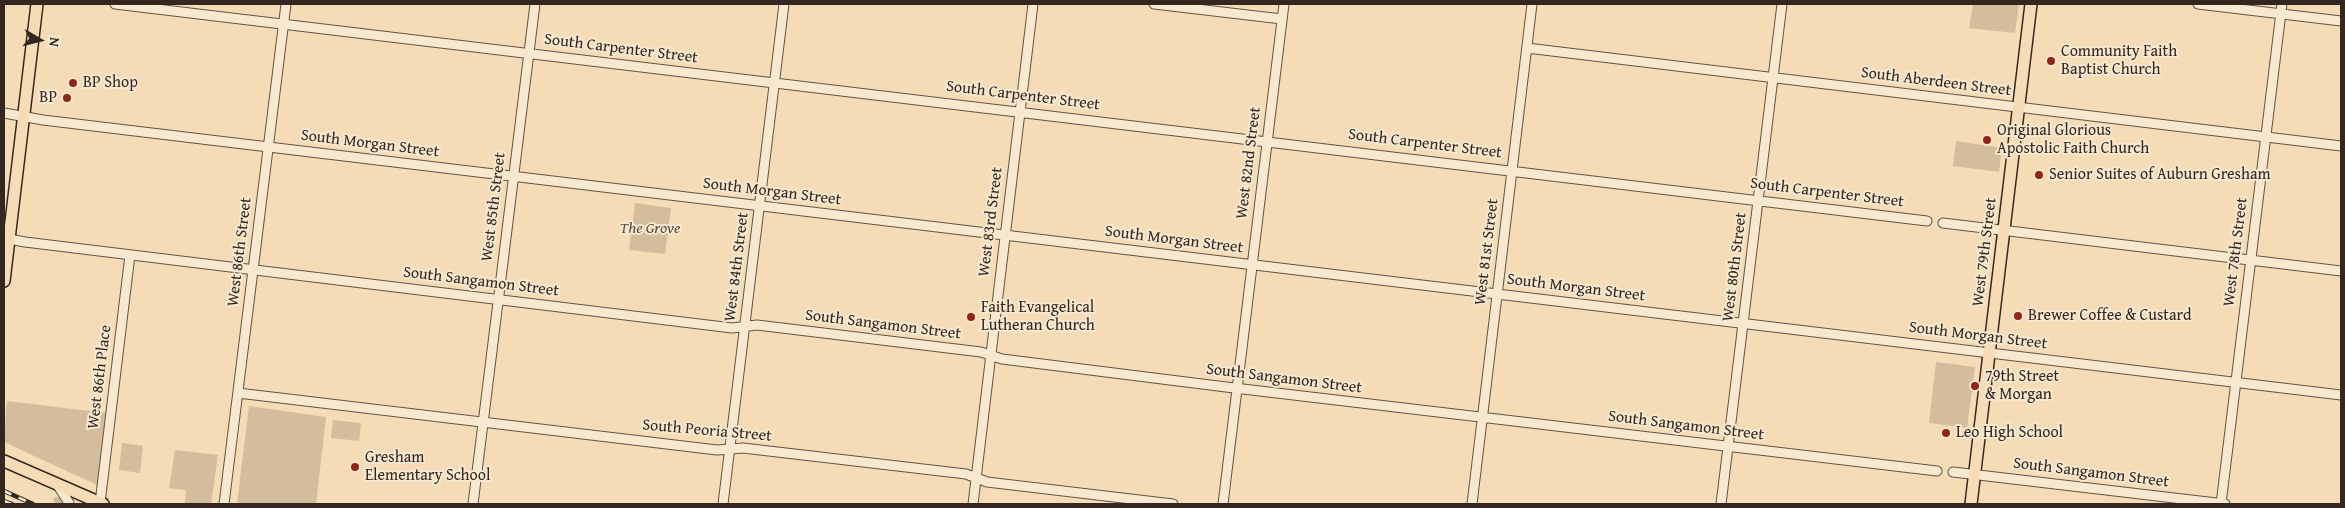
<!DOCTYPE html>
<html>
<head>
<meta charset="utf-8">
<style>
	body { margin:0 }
	#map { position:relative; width:2345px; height:508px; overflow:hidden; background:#f5dcb6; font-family:"Gentium Book Plus",serif }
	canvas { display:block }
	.frame { position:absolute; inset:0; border:5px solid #342720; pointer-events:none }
	.north { position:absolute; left:15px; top:15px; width:50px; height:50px; -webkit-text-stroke:4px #f8e8d0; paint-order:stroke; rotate:98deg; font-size:14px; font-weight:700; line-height:20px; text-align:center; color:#342720 }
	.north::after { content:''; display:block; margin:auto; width:18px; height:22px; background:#342720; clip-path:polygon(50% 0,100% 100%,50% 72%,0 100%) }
</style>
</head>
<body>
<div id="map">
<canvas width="2345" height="508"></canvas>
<div class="frame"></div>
<div class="north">N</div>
</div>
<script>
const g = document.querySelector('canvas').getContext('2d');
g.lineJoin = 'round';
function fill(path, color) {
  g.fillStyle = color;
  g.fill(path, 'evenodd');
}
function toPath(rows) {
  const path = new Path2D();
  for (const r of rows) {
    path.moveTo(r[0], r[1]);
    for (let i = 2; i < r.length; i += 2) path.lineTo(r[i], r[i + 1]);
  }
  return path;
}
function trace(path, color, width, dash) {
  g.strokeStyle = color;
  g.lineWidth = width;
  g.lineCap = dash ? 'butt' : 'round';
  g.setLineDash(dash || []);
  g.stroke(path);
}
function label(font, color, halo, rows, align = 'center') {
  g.font = font + ' "Gentium Book Plus",serif';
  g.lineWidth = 4;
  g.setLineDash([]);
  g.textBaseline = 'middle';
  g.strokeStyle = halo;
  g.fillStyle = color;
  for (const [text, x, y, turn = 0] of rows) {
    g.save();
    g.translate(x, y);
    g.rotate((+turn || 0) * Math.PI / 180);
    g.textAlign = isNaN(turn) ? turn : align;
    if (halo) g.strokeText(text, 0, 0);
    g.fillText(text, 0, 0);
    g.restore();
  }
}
fill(toPath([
	[1973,4,2019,4,2015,33,1969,28],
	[1956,141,2002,148,1999,172,1953,166],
	[635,203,671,208,665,254,629,250],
	[1936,362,1975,367,1967,428,1929,423],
	[7,401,106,413,97,485,4,442],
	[249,406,326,417,316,504,237,504],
	[333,420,361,423,359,441,331,438],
	[122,443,143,446,140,473,119,470],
	[175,450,218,455,211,504,185,504,186,490,169,488]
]), '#d4bd9c');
trace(toPath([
	[57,497,60,504]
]), '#ceb898', 9, [9, 4.5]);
const minor = toPath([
	[115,4,1927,221],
	[1154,4,1282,19],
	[2198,4,2341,21],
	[1527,48,2341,146],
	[4,113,43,120,2341,395],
	[1943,223,2341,271],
	[4,238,25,242,732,328,757,325,981,352,1002,359,1226,387,1937,471],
	[238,393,717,450,743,448,966,474,987,482,1173,504],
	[1953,472,2225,504],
	[57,484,69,503],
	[100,503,130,255],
	[224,504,286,4],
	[473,504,535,4],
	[723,504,784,4],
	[973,504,1033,4],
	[1223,504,1284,4],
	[1472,504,1532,4],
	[1721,504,1782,4],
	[2221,504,2282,4]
]);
const major = toPath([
	[4,281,37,4],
	[4,461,103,504],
	[1971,504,2031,4]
]);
trace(minor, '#645446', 11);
trace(major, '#342720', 14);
trace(minor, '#f8e8d0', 9);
trace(major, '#f5dcb6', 11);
const rail = toPath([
	[4,491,33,504],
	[4,501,12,504]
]);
trace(rail, '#342720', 4.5);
trace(rail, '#f8e8d0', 2.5, [8]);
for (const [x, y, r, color] of [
	[2051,61,5,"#8f2418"],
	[73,83,5,"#8f2418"],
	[67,98,5,"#8f2418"],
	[1987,140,5,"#8f2418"],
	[2039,175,5,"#8f2418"],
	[2018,316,5,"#8f2418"],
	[971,317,5,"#8f2418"],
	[1975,386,5,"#8f2418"],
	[1946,433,5,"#8f2418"],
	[355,467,5,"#8f2418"]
]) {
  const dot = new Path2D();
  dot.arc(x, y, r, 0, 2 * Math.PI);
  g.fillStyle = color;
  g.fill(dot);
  trace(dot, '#f8e8d0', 2);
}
label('16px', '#342720', '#f8e8d0', [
	["South Carpenter Street",621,49,7],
	["South Aberdeen Street",1936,82,7],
	["South Carpenter Street",1023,96,7],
	["South Morgan Street",370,144,7],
	["South Carpenter Street",1425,144,7],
	["West 82nd Street",1249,163,-83],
	["South Morgan Street",772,192,7],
	["South Carpenter Street",1827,193,7],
	["West 85th Street",494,207,-83],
	["West 83rd Street",991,222,-83],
	["South Morgan Street",1174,240,7],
	["West 86th Street",240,252,-83],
	["West 81st Street",1487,252,-83],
	["West 79th Street",1985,252,-83],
	["West 78th Street",2236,252,-83],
	["West 84th Street",737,267,-83],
	["West 80th Street",1735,267,-83],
	["South Sangamon Street",481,282,7],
	["South Morgan Street",1576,288,7],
	["South Sangamon Street",883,325,7],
	["South Morgan Street",1978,336,7],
	["West 86th Place",100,377,-83],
	["South Sangamon Street",1284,379,7],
	["South Sangamon Street",1686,426,7],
	["South Peoria Street",707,431,5],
	["South Sangamon Street",2091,473,7]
]);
label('16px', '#342720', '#f8e8d0', [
	["Community Faith",2061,52],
	["Baptist Church",2061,70],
	["BP Shop",83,83],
	["BP",57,98,"right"],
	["Original Glorious",1997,131],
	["Apostolic Faith Church",1997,149],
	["Senior Suites of Auburn Gresham",2049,175],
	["Faith Evangelical",981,308],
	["Lutheran Church",981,326],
	["Brewer Coffee & Custard",2028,316],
	["79th Street",1985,377],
	["& Morgan",1985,395],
	["Leo High School",1956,433],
	["Gresham",365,458],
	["Elementary School",365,476]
], 'left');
label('italic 16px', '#5c4c3f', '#f8e8d0', [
	["The Grove",650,229]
]);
</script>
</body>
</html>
